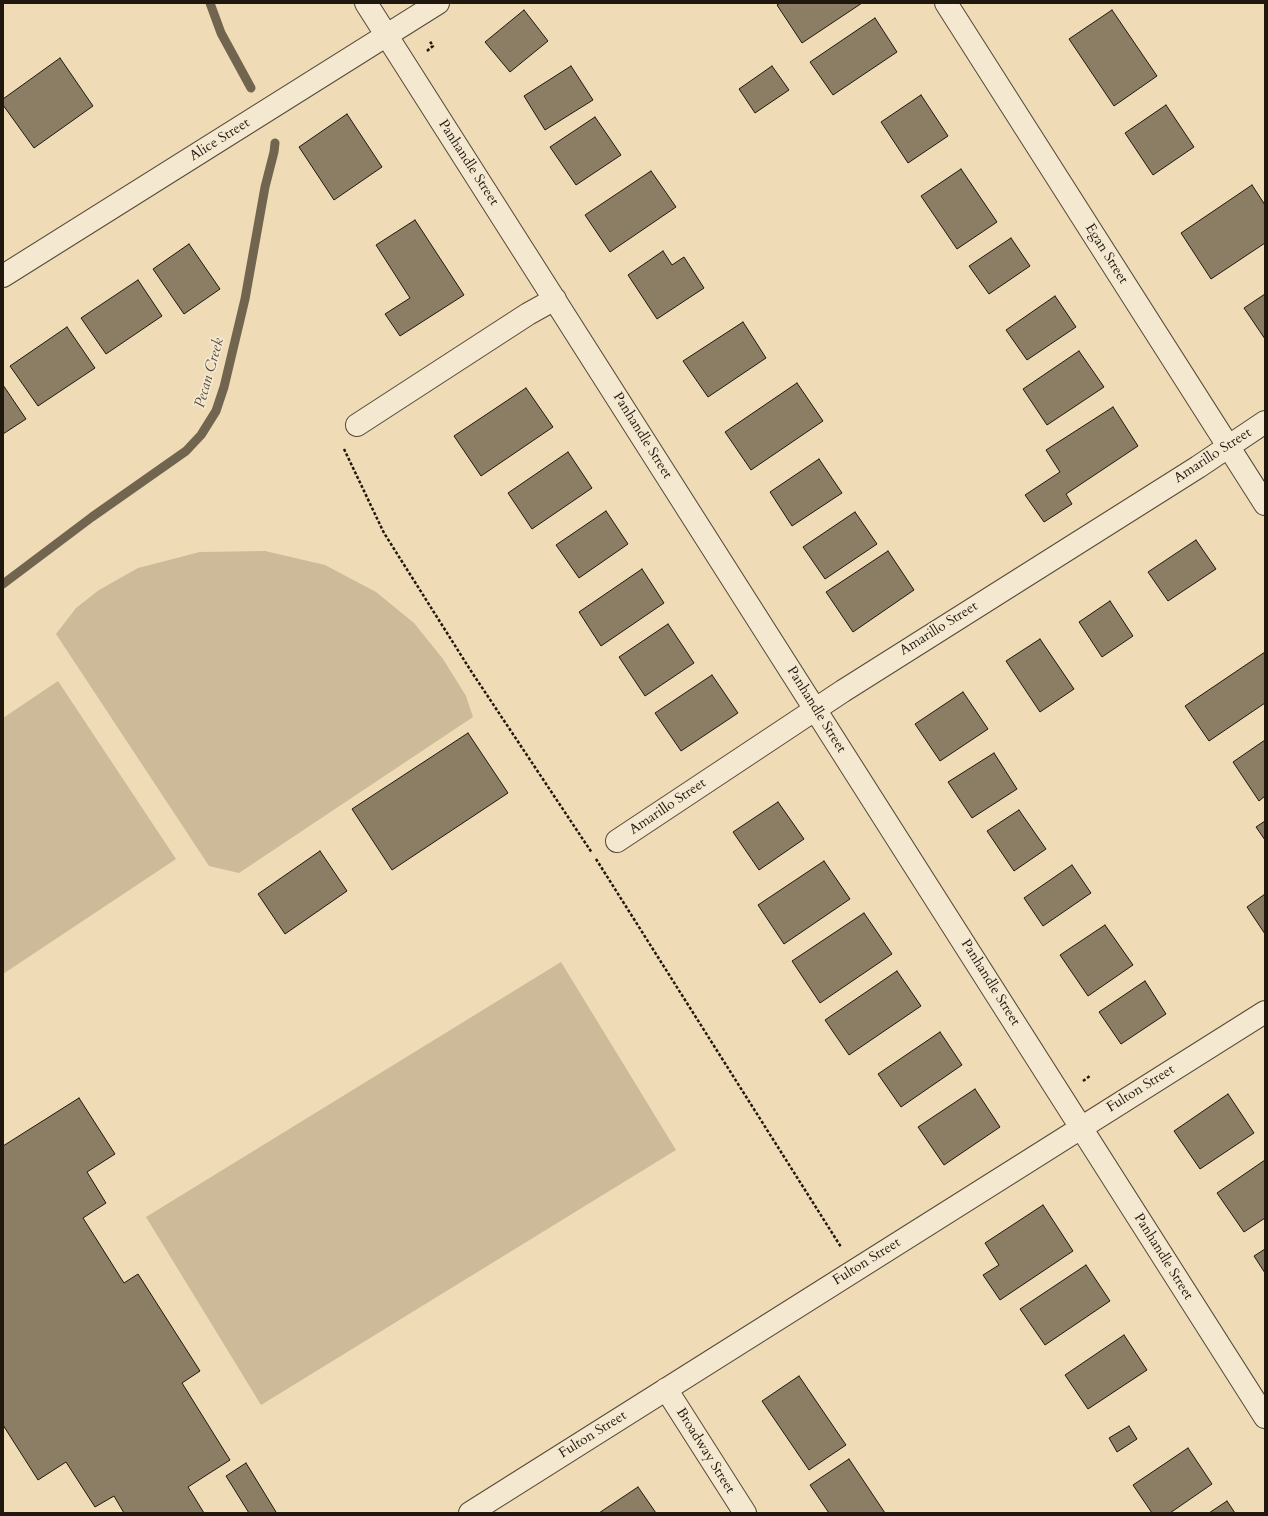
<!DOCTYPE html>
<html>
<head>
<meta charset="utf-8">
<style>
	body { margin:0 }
	#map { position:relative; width:1268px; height:1516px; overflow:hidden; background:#efdbb6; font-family:Cardo,serif }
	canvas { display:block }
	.frame { position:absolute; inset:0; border:4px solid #20180d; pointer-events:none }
</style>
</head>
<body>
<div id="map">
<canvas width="1268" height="1516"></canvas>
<div class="frame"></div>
</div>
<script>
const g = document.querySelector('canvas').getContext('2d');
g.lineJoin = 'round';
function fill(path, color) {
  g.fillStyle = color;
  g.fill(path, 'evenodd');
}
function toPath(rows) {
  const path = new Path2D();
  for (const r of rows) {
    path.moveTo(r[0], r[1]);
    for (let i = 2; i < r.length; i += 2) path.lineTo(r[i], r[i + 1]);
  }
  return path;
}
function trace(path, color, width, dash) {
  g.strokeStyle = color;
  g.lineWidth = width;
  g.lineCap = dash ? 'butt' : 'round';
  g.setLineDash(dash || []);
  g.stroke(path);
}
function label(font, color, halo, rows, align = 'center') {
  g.font = font + ' Cardo,serif';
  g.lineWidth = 3.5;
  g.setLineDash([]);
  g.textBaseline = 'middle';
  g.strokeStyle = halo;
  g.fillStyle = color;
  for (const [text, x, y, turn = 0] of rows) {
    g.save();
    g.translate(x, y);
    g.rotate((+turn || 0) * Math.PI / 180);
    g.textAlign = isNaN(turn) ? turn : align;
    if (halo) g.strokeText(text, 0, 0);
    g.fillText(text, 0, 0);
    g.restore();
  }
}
fill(toPath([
	[265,551,325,565,376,592,414,623,443,659,466,696,473,717,239,873,209,866,56,634,76,608,99,590,138,568,200,552],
	[58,681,176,859,3,974,3,718],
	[561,962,676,1150,261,1405,146,1217]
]), '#ccba99');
trace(toPath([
	[210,3,221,33,251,88],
	[3,584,92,517,186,451,201,435,216,411,224,387,245,299,265,187,274,152,275,143]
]), '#726550', 9);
const building = toPath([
	[780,3,862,3,802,43,777,5,780,3],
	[524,10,548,41,510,72,485,42,524,10],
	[1112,10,1157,76,1114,106,1069,39,1112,10],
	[875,18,897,52,833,95,810,62,875,18],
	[60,58,93,106,34,148,3,105,3,99,60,58],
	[571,66,593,100,545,130,524,96,571,66],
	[772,66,789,90,755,113,739,89,772,66],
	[921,95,948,136,908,163,881,122,921,95],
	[1166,105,1194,147,1153,175,1125,133,1166,105],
	[347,114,382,167,334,200,299,147,347,114],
	[595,117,621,155,576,185,550,147,595,117],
	[961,169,997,222,957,249,921,196,961,169],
	[651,171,676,207,610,252,585,215,651,171],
	[1252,185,1265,205,1265,243,1211,279,1181,233,1252,185],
	[415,220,464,295,400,336,385,314,410,298,376,245,415,220],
	[1011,238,1030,266,989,294,969,266,1011,238],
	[189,244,220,289,184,314,153,269,189,244],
	[663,251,672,265,684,257,704,288,657,319,628,275,663,251],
	[138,280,162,316,106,354,81,318,138,280],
	[1265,294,1265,339,1244,308,1265,294],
	[1055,296,1076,327,1027,360,1006,330,1055,296],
	[743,322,766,358,708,397,683,361,743,322],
	[67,327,95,368,38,406,10,366,67,327],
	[1079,351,1104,387,1047,425,1023,389,1079,351],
	[797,383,823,421,751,470,725,432,797,383],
	[3,385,26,419,3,434,3,385],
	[526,388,553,427,481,476,454,436,526,388],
	[1113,407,1138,446,1066,494,1072,504,1044,522,1025,495,1060,472,1046,450,1113,407],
	[568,452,592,488,532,529,508,493,568,452],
	[819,459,842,493,792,526,770,492,819,459],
	[606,511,628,544,579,578,556,545,606,511],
	[855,512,877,544,825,579,803,547,855,512],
	[1196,540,1216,569,1168,601,1148,572,1196,540],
	[888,551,914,590,853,632,826,592,888,551],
	[642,569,664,603,601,646,579,612,642,569],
	[1110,601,1133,636,1102,657,1079,622,1110,601],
	[668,624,694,663,645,696,619,657,668,624],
	[1040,639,1074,689,1040,712,1006,661,1040,639],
	[1265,652,1265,703,1209,741,1185,706,1265,652],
	[712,675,738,713,681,751,655,713,712,675],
	[963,692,988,729,940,761,915,724,963,692],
	[468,733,508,793,392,870,352,809,468,733],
	[1265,740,1265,796,1259,801,1233,762,1265,740],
	[994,753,1017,789,972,818,948,782,994,753],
	[778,802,804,839,759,870,733,832,778,802],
	[1019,810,1046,849,1014,871,987,831,1019,810],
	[1265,821,1265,840,1256,827,1265,821],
	[320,851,347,891,285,934,258,894,320,851],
	[824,861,850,899,784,944,758,905,824,861],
	[1072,865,1091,893,1043,926,1024,898,1072,865],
	[1265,894,1265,934,1247,907,1265,894],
	[864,913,892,954,820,1003,792,961,864,913],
	[1105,925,1133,965,1088,996,1060,955,1105,925],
	[897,971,921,1006,849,1055,825,1020,897,971],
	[1145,981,1166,1014,1121,1044,1099,1012,1145,981],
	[940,1032,962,1065,901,1107,878,1074,940,1032],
	[975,1089,1000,1127,944,1165,918,1127,975,1089],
	[1228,1094,1254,1133,1200,1169,1174,1131,1228,1094],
	[79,1098,115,1154,87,1172,106,1203,83,1218,124,1283,138,1274,200,1371,182,1383,230,1460,188,1487,204,1513,124,1513,114,1496,95,1507,66,1462,38,1480,3,1425,3,1146,79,1098],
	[1265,1160,1265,1218,1244,1232,1217,1193,1265,1160],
	[1043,1205,1073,1251,1000,1300,983,1275,999,1265,985,1243,1043,1205],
	[1265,1249,1265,1273,1254,1256,1265,1249],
	[1086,1265,1110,1301,1045,1345,1020,1309,1086,1265],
	[1124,1335,1147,1370,1088,1409,1065,1375,1124,1335],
	[799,1376,846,1445,809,1470,762,1401,799,1376],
	[1129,1426,1137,1439,1117,1452,1109,1438,1129,1426],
	[1188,1448,1212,1484,1170,1513,1152,1513,1133,1485,1188,1448],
	[849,1459,885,1513,829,1513,810,1485,849,1459],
	[246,1463,276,1512,274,1513,249,1513,226,1476,246,1463],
	[638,1487,656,1513,599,1513,638,1487],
	[1227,1501,1235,1513,1209,1513,1227,1501]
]);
fill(building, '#8c7d65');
trace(building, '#20180d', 1);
const minor = toPath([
	[366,3,1265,1417],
	[946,3,1265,504],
	[3,276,438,3],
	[357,425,528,314,555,299],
	[617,841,843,691,1198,467,1265,422],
	[666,1389,745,1513],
	[470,1513,1265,1012]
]);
trace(minor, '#544937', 24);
trace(toPath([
	[427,51,433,46,429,40],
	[344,449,384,533,471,671,592,853],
	[596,859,841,1247],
	[1083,1081,1090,1076]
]), '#20180d', 2.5, [3, 2]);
trace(minor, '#f5e8d0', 22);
label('14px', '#20180d', '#f5e8d0', [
	["Alice Street",220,140,-32],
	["Panhandle Street",468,163,57],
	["Egan Street",1106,254,58],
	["Panhandle Street",642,436,58],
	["Amarillo Street",1213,456,-33],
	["Amarillo Street",939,629,-32],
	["Panhandle Street",816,710,58],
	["Amarillo Street",668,807,-34],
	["Panhandle Street",990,983,58],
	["Fulton Street",1141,1089,-32],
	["Panhandle Street",1163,1257,58],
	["Fulton Street",867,1262,-32],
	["Fulton Street",593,1435,-32],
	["Broadway Street",705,1451,58]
]);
label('italic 15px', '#574c3a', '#f5e8d0', [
	["Pecan Creek",210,373,-74]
]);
</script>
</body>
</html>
